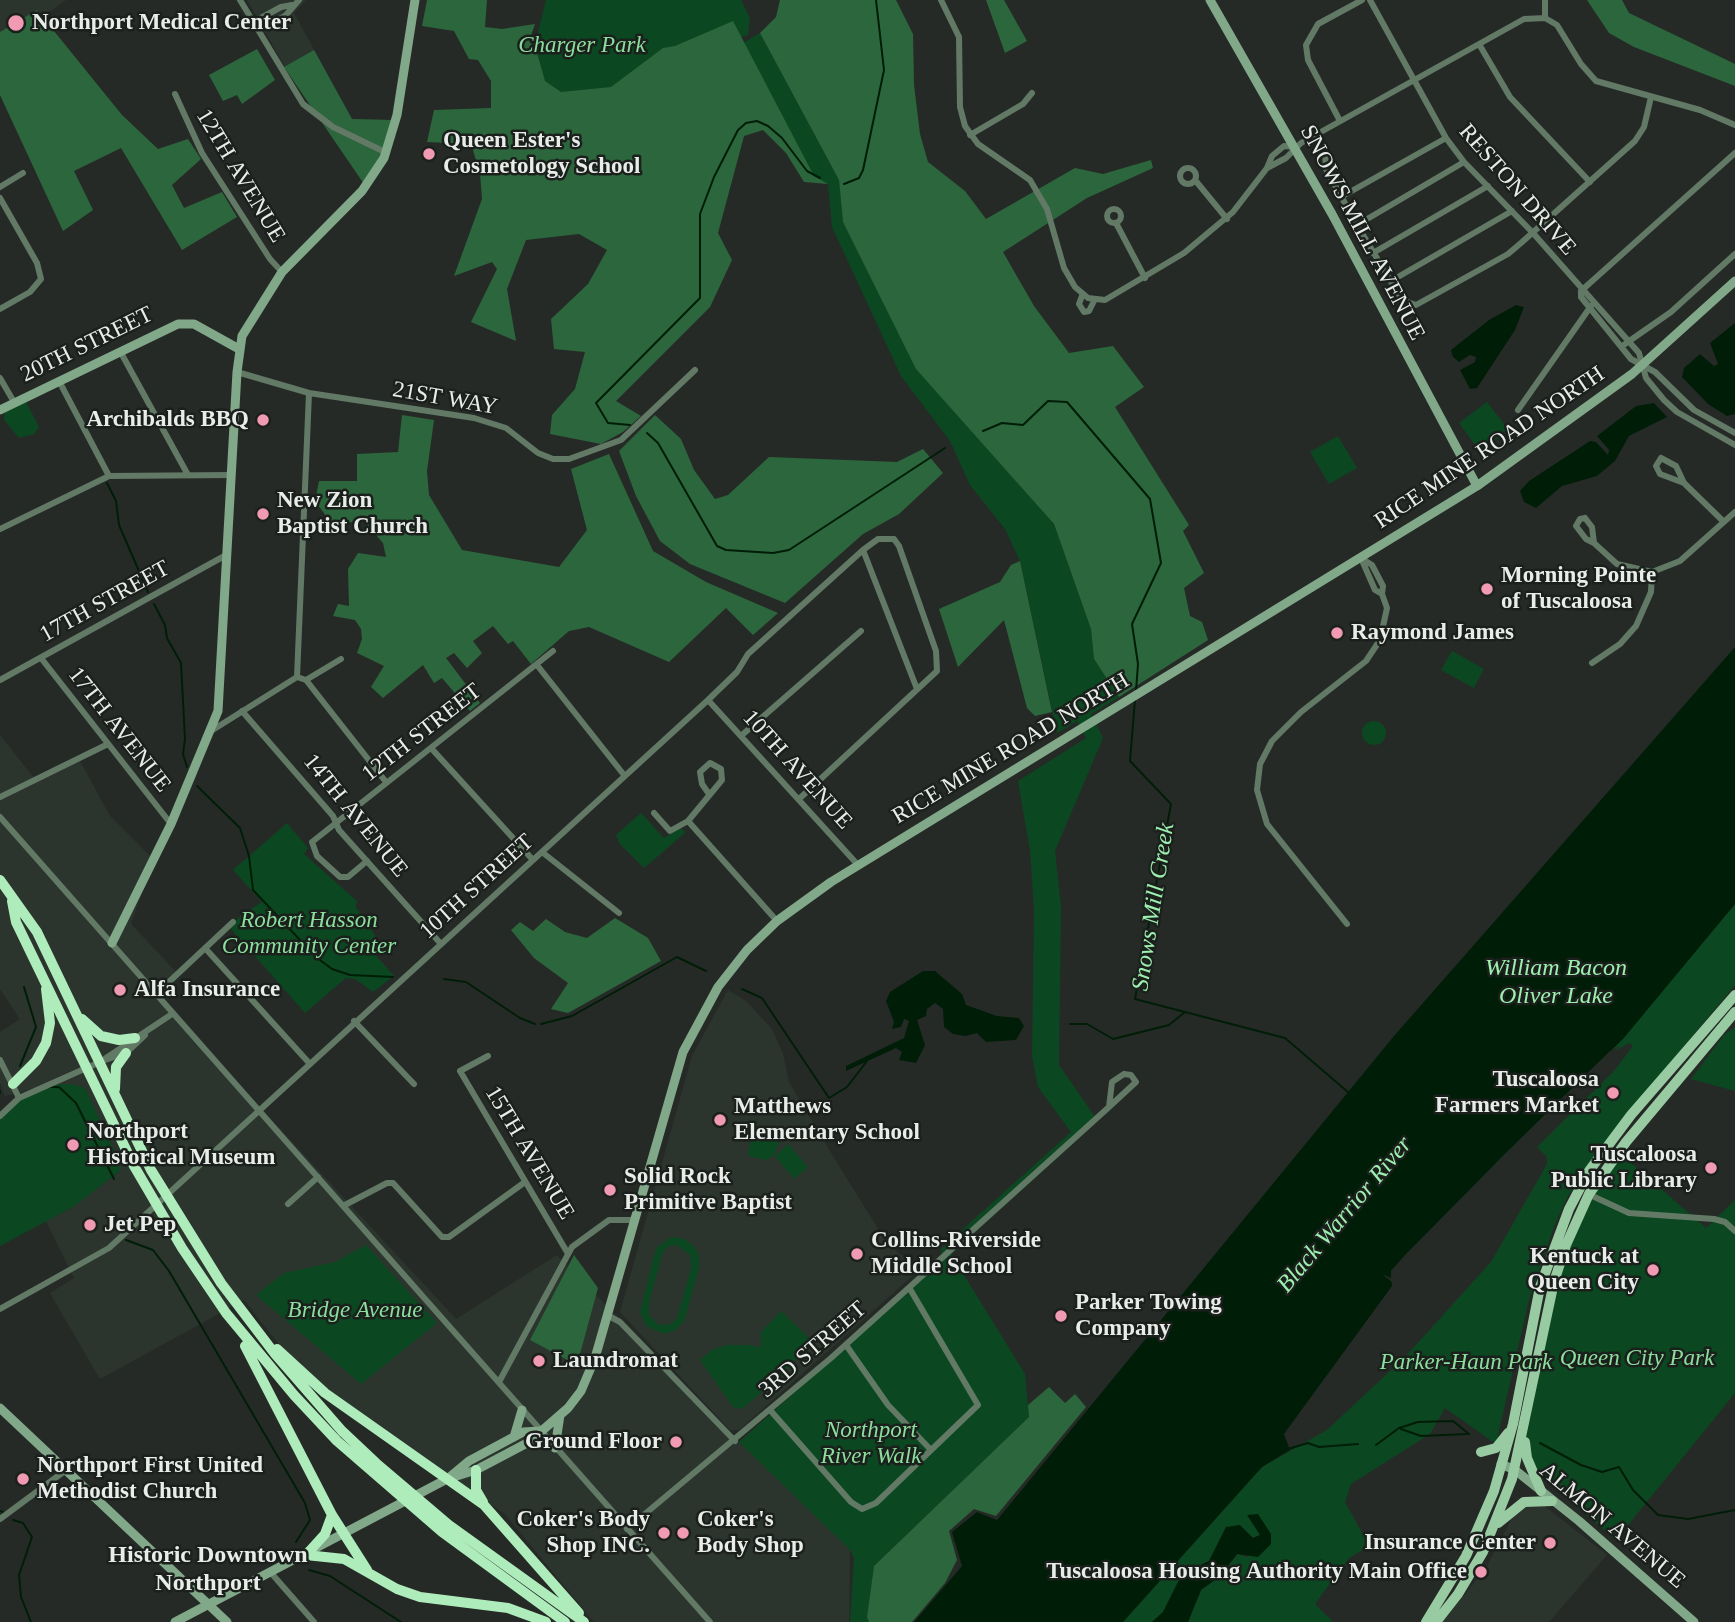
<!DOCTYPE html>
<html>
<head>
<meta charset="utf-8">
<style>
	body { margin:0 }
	canvas { display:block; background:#252a26 }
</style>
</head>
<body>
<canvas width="1735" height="1622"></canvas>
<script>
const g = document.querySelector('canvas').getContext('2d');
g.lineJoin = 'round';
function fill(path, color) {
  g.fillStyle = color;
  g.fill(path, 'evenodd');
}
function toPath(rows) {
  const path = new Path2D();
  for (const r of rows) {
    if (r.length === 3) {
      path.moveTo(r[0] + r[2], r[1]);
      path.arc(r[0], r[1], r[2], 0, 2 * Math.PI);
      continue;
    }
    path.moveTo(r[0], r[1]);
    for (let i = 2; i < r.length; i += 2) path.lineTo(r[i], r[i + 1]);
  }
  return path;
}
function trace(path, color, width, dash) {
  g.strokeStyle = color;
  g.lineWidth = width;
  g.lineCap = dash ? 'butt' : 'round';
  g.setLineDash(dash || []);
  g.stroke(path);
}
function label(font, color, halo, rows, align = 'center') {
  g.font = font + ' Georgia,serif';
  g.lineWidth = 5;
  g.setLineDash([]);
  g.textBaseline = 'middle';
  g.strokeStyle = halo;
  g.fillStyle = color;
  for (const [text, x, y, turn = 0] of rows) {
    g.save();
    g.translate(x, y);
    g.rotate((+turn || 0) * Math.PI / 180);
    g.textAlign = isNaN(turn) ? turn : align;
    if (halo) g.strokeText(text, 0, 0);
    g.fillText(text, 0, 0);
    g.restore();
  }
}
fill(toPath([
	[0,0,66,0,0,46],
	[247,0,306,0,294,13,352,119,392,120,364,184,285,67],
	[0,735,34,778,80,761,110,816,153,859,131,924,178,974,156,995,456,1319,557,1255,739,1442,850,1550,849,1622,594,1622,505,1514,301,1372,244,1300,100,1379,50,1293,74,1278,46,1221,73,1207,120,1171,85,1088,48,1085,5,1096,0,1083,0,1032,20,1019,0,989],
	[728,990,746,1001,772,1029,783,1054,789,1082,839,1166,885,1240,918,1271,739,1430,730,1430,620,1312,692,1056],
	[1542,1504,1607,1555,1549,1622,1442,1622,1485,1570,1513,1516,1525,1505]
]), '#2b352d');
fill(toPath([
	[546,0,741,0,750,18,748,35,625,79,611,87,544,96,533,53],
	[760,33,839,180,843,222,916,368,1054,524,1091,629,1094,659,1119,697,1091,714,1103,738,1055,851,1061,906,1059,1065,1098,1121,951,1254,1025,1374,1029,1417,874,1566,867,1617,869,1622,850,1622,854,1558,850,1550,739,1442,942,1261,941,1249,1071,1132,1038,1087,1032,1056,1034,910,1030,851,1018,781,1086,738,1077,721,1057,733,1020,561,1005,529,970,485,950,441,901,376,832,227,828,184,814,177,743,43],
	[25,400,39,427,34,434,19,438,4,420,5,409],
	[1487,402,1508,429,1480,452,1459,423],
	[1338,436,1357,468,1329,484,1310,452],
	[1452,651,1484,669,1474,688,1441,670],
	[1374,733,12],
	[641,813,664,838,680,828,686,832,644,868,619,843,616,835],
	[287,823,308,848,304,854,358,902,355,906,376,937,370,949,394,976,373,992,355,979,346,978,305,1013,231,929,239,917,262,902,233,870],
	[1735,904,1735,985,1612,1133,1568,1196,1555,1224,1529,1300,1496,1444,1445,1408,1430,1434,1351,1484,1345,1502,1369,1546,1349,1558,1315,1604,1333,1622,1188,1622,1201,1590,1219,1577,1238,1554,1247,1557,1260,1535,1253,1538,1226,1527,1209,1561,1182,1574,1163,1612,1152,1622,1123,1622,1262,1467,1327,1430,1405,1357,1491,1262,1547,1164,1547,1157,1537,1147,1614,1071,1633,1046,1629,1043,1612,1053,1511,1152,1398,1266,1392,1279,1379,1273,1623,1038],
	[1735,1027,1735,1091,1691,1079,1724,1035],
	[71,1084,85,1088,120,1163,120,1171,73,1207,0,1246,0,1116,6,1107,48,1085],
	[752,1130,781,1137,774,1155,766,1160,748,1156],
	[788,1144,808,1167,794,1179,775,1156],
	[1621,1154,1706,1228,1735,1200,1735,1393,1616,1540,1552,1486,1535,1466,1524,1430,1554,1282,1588,1198],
	[671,1237,685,1239,694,1246,699,1256,699,1269,684,1322,674,1331,664,1334,646,1326,640,1312,656,1248],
	[677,1245,690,1255,691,1268,677,1318,671,1324,659,1325,649,1315,649,1303,663,1252,669,1246],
	[366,1245,437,1323,361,1384,256,1295,284,1273,335,1262],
	[781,1311,809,1338,810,1344,782,1375,742,1409,733,1407,700,1360,713,1349,727,1345,751,1345,761,1348,761,1332]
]), '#0b4720');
fill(toPath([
	[427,0,487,0,485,27,502,29,535,24,529,41,537,53,545,81,561,92,611,87,663,48,675,46,733,21,814,176,828,184,804,182,786,153,763,130,744,136,718,233,732,260,710,307,616,401,641,416,623,432,601,444,550,434,552,415,575,389,585,352,554,349,551,319,588,284,607,250,579,234,526,240,507,289,516,341,471,322,497,269,492,262,454,276,482,199,480,173,471,144,427,142,434,110,491,108,491,81,478,60,469,59,454,31,422,26],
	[780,0,896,0,913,34,914,85,920,134,928,162,965,191,986,219,1075,168,1103,174,1151,160,1153,168,1087,198,1003,252,1034,306,1069,353,1113,346,1144,387,1115,407,1189,525,1183,531,1204,573,1184,588,1190,616,1202,622,1208,640,1119,697,1094,659,1091,629,1054,524,916,369,843,222,839,180,760,33,776,17],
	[986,0,1004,0,1027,41,1005,53],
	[1587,0,1622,0,1629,13,1735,64,1735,86,1634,47,1609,33],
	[37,10,122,115,158,149,188,139,201,159,172,185,184,208,222,192,237,217,182,250,121,148,74,171,93,210,63,231,0,95,0,32],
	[257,49,275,80,242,104,237,95,223,101,209,75],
	[314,50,352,119,392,120,383,165,364,184,284,67],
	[402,415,434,420,427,471,429,495,462,550,559,567,587,530,571,469,609,454,653,551,706,582,778,613,753,635,726,608,669,662,589,627,569,631,531,664,513,641,508,644,493,626,473,641,482,653,467,668,454,653,446,658,480,703,470,711,442,678,434,683,423,665,383,698,371,687,384,666,357,653,362,639,361,629,355,620,333,616,338,604,349,606,348,569,358,553,386,557,383,543,364,521,332,524,315,501,319,481,357,481,357,454,398,452],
	[655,415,681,439,694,470,715,499,728,495,769,457,897,462,923,449,943,473,899,514,863,534,785,603,690,564,660,541,636,496,619,451],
	[1020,561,1052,712,1035,716,1027,708,1004,620,958,667,939,609,1000,582,1011,565],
	[615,918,648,938,661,961,568,1013,551,1009,568,983,534,958,511,930,520,922,533,931,546,919,565,932,587,938],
	[574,1255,598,1288,577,1365,530,1340],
	[1049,1387,1065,1403,1075,1394,1086,1407,996,1516,974,1509,949,1531,957,1560,945,1583,912,1622,869,1622,867,1617,874,1566,1029,1417,1028,1405]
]), '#2c663c');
fill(toPath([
	[1516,305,1524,307,1515,330,1477,388,1470,389,1460,370,1475,362,1476,357,1470,355,1459,362,1453,357,1451,350,1489,320],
	[1735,323,1735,414,1727,416,1708,404,1682,377,1684,368,1700,354,1714,366,1718,364,1710,343],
	[1654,403,1667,417,1629,436,1615,461,1597,476,1562,486,1536,508,1524,502,1520,491,1529,481,1590,441,1596,442,1608,455,1609,450,1597,436,1636,406],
	[1735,647,1735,904,1623,1039,1503,1156,1391,1271,1392,1286,1284,1434,1290,1450,1262,1467,1123,1622,914,1622,962,1566,952,1532,977,1512,997,1520,1394,1036],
	[923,971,935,971,962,994,966,1005,997,1016,1019,1018,1024,1026,1016,1040,986,1042,977,1033,965,1036,953,1034,944,1027,943,1009,935,1003,927,1009,926,1016,917,1020,925,1045,916,1063,899,1060,902,1052,896,1048,846,1071,846,1066,904,1038,909,1021,904,1019,901,1027,892,1029,894,1022,886,1001,890,992],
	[1258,1514,1271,1534,1271,1544,1258,1557,1237,1554,1219,1577,1201,1590,1188,1622,1152,1622,1163,1612,1182,1574,1209,1561,1226,1527,1240,1525,1253,1538,1260,1535,1247,1515]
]), '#001d08');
fill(toPath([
	[1621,1045,1409,1256,1395,1272,1394,1290,1391,1281,1382,1274,1391,1278,1391,1271,1406,1254,1503,1156,1610,1051]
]), '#252a26');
trace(toPath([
	[844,184,859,178,863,170,884,70,876,0],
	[630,425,608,423,596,403,700,298,700,214,714,177,738,130,746,123,757,121,768,126,782,138,807,171,820,178],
	[983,431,1002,423,1023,425,1048,401,1067,402,1150,499,1161,563,1132,624,1138,664,1136,691],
	[647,433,658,443,717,546,726,550,773,553,789,550,945,448],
	[107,483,116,501,119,525,148,592],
	[154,604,165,625,167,638,181,663,185,739,183,754,187,767],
	[1135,700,1130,761,1171,804,1135,999,1285,1038,1349,1093],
	[197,786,240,828,249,856,253,890,316,957,332,969,350,975,393,977],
	[444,979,466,982,520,1018,535,1024],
	[742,989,762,998,829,1098,847,1087,867,1061],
	[541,1024,572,1016,677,957,706,971],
	[1070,1024,1087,1024,1113,1039,1169,1025,1185,1012],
	[20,1066,36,1027,24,987],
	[49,1087,59,1087,76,1103,114,1179],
	[0,1091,0,1093],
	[126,1240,153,1250,169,1271,305,1503,310,1520,296,1542],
	[1401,1429,1421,1436,1468,1434],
	[1540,1443,1581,1465,1602,1472,1619,1467,1633,1490,1658,1515,1688,1519,1735,1510],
	[1376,1445,1399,1428,1418,1422,1453,1421,1469,1434],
	[1288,1449,1308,1443,1319,1447,1358,1444],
	[0,1511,3,1512],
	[13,1520,23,1523,32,1537,19,1575,21,1597,31,1622],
	[309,1570,330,1576,401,1622]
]), '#001d08', 2);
trace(toPath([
	[240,0,303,104,333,127,387,153],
	[941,0,959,37,960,107,965,126,978,144,1030,180,1047,209,1064,268,1075,287,1088,298,1105,300,1184,253,1233,212,1267,168,1272,156,1284,146,1295,147],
	[1370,0,1446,138,1464,162,1533,233,1639,353,1646,378,1664,400,1677,412,1735,445],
	[1545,0,1545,18,1557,25,1581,64,1596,81,1700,110,1735,125],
	[292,5,281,7,259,19,256,27,265,28,286,15,299,0],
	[1479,44,1510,97,1590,182],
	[175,94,202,153,270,259,282,272],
	[1340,121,1308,60,1306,45,1318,24,1362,0],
	[1317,134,1325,152,1326,169,1357,225,1402,300,1416,305,1508,254,1521,243,1635,141,1644,127,1651,97],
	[970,135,1023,104,1032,93],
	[1267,168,1286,158,1301,143,1524,19,1545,18],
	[1188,176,8],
	[1195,180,1227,219],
	[0,187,23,173],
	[1341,197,1446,138],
	[0,198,37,263,41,279,30,292,0,309],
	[1114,216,7],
	[1116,223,1145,278],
	[1357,225,1464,162],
	[1373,253,1488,186],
	[1391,281,1512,211],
	[1581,291,1581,297,1631,359,1655,372,1694,410,1735,433],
	[1581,291,1735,153],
	[1082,296,1079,304,1084,312,1089,311,1094,301],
	[1625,344,1671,312,1735,254],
	[120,351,188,475],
	[237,372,309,393,474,418,506,428,538,453,553,459,569,459,621,440,695,370],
	[0,378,14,402],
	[59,381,109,476],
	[1518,410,1591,306],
	[1661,458,1676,466,1684,483,1660,474,1656,466,1661,458],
	[1684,483,1724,522],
	[1585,518,1592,527,1594,543,1586,539,1576,526,1580,519,1585,518],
	[0,529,109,476,231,475],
	[1594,543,1617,564,1652,572,1680,561,1735,512],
	[863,550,917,689],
	[1361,558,1375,590,1382,594],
	[41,658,171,824],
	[1592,663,1620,644,1636,626,1651,592,1652,572],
	[537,665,624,775],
	[297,677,309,393],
	[0,680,228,554],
	[306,680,386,782],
	[708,700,858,865],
	[242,711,333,816,339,830,441,944],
	[211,731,297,677,306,680,341,659],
	[742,735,861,631],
	[431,748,533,860],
	[709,794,702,784,700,772,710,763,721,769,722,780,688,821,777,921],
	[0,797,108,744],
	[654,813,670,831,688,821],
	[0,817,710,1622],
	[542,852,619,913],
	[367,861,348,877,340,877,317,856,312,842,553,651],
	[1347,924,1267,824,1257,790,1260,764,1272,741,1301,712,1366,661,1380,640,1387,608,1382,594,1383,586,1372,565,1361,558],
	[205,948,310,1064],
	[155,995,233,922],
	[354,1021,414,1084],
	[488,1056,460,1071,567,1252],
	[0,1060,19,1098],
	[102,1061,126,1053,145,1035],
	[1124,1074,1131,1075,1136,1082,1109,1107,1112,1082,1124,1074],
	[0,1116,19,1098,100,1062,172,1014],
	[1588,1194,1629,1213,1714,1219,1725,1222,1735,1231],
	[288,1204,318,1177],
	[343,1206,387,1183,393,1183,442,1237,449,1237,525,1182],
	[0,1309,109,1248,708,700,737,672,748,654,863,550,878,539,894,539,899,546,936,651,937,671,799,799],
	[607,1315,620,1322,735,1441],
	[846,1345,888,1405,931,1450],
	[499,1382,572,1247,609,1220,634,1220],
	[770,1410,851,1502,862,1509,876,1503,978,1405,910,1289],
	[0,1519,66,1470],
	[627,1529,831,1358,1109,1107],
	[272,1574,314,1622]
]), '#627966', 6);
trace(toPath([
	[1210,0,1332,214,1477,486],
	[0,410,178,324,194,324,239,349],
	[112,943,171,824,218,711,237,372,242,336,282,272,362,191,384,158,397,115,415,0],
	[0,1408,227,1622],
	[514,1437,522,1410],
	[555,1448,560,1415],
	[1501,1464,1515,1470,1579,1521,1694,1622],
	[451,1476,469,1461,523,1432,540,1431],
	[175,1622,447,1479,476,1470,529,1442,568,1408,581,1391,595,1358,683,1052,718,987,747,950,777,921,831,882,1477,486,1632,374,1735,281]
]), '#81a888', 9);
trace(toPath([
	[1525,1442,1527,1458,1541,1491],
	[1481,1452,1496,1448,1508,1433],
	[1498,1523,1524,1502,1552,1501],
	[1426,1622,1466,1556,1494,1491,1513,1424,1540,1287,1569,1209,1589,1171,1631,1115,1735,995],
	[1436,1622,1458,1594,1483,1552,1512,1479,1554,1282,1566,1245,1589,1194,1626,1142,1735,1012]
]), '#99cba3', 10);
trace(toPath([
	[0,880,37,932,151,1170,221,1283,275,1354,342,1431,376,1463,449,1525,584,1622],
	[12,901,16,922,134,1166,182,1248,226,1313,294,1395,337,1441,442,1532,565,1622],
	[82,1019,101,1036,119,1040,135,1038],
	[13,1084,36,1061,46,1043,50,1023,46,989],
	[115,1089,116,1067,126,1053],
	[245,1346,332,1515,367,1570],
	[277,1349,325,1393,484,1505,579,1613],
	[476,1470,476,1490,483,1502],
	[306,1555,344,1559,397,1589,420,1597,508,1608,546,1622],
	[306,1555,325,1534,332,1515]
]), '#afecbb', 10);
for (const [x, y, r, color] of [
	[16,23,9,"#f09ab4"],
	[429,154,7,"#f09ab4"],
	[263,420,7,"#f09ab4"],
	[263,514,7,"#f09ab4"],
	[1487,589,7,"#f09ab4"],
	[1337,633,7,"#f09ab4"],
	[120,990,7,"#f09ab4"],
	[1613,1093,7,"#f09ab4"],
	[720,1120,7,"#f09ab4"],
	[73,1145,7,"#f09ab4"],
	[1711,1168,7,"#f09ab4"],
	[610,1190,7,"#f09ab4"],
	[90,1225,7,"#f09ab4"],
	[857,1254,7,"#f09ab4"],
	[1653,1270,7,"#f09ab4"],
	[1061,1316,7,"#f09ab4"],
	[539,1361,7,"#f09ab4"],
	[676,1442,7,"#f09ab4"],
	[23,1479,7,"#f09ab4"],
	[664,1533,7,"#f09ab4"],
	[683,1533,7,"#f09ab4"],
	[1550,1543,7,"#f09ab4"],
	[1481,1572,7,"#f09ab4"]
]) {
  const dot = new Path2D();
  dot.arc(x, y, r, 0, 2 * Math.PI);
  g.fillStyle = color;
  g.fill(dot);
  trace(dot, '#1b201c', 2.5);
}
label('bold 23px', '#e9edea', '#1b201c', [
	["Northport Medical Center",32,23],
	["Queen Ester's",443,141],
	["Cosmetology School",443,167],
	["Archibalds BBQ",249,420,"right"],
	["New Zion",277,501],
	["Baptist Church",277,527],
	["Morning Pointe",1501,576],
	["of Tuscaloosa",1501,602],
	["Raymond James",1351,633],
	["Alfa Insurance",134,990],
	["Tuscaloosa",1599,1080,"right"],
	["Farmers Market",1599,1106,"right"],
	["Matthews",734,1107],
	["Elementary School",734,1133],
	["Northport",87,1132],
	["Historical Museum",87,1158],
	["Tuscaloosa",1697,1155,"right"],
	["Public Library",1697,1181,"right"],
	["Solid Rock",624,1177],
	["Primitive Baptist",624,1203],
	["Jet Pep",104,1225],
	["Collins-Riverside",871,1241],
	["Middle School",871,1267],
	["Kentuck at",1639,1257,"right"],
	["Queen City",1639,1283,"right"],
	["Parker Towing",1075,1303],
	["Company",1075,1329],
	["Laundromat",553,1361],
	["Ground Floor",662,1442,"right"],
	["Northport First United",37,1466],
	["Methodist Church",37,1492],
	["Coker's Body",650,1520,"right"],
	["Shop INC.",650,1546,"right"],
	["Coker's",697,1520],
	["Body Shop",697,1546],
	["Insurance Center",1536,1543,"right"],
	["Tuscaloosa Housing Authority Main Office",1467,1572,"right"]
], 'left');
label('italic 23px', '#8bde9d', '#1b201c', [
	["Charger Park",582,46],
	["Robert Hasson",309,921],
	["Community Center",309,947],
	["Bridge Avenue",355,1311],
	["Queen City Park",1637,1359],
	["Parker-Haun Park",1466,1363],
	["Northport",871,1431],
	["River Walk",871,1457]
]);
label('23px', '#e9edea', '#1b201c', [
	["12TH AVENUE",240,176,59],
	["RESTON DRIVE",1517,190,49],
	["SNOWS MILL AVENUE",1362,233,62],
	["20TH STREET",87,345,-26],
	["21ST WAY",445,399,10],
	["RICE MINE ROAD NORTH",1490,448,-34],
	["17TH STREET",105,602,-29],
	["17TH AVENUE",119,730,52],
	["12TH STREET",422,733,-38],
	["RICE MINE ROAD NORTH",1011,749,-31],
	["10TH AVENUE",797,770,48],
	["14TH AVENUE",355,816,51],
	["10TH STREET",477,887,-42],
	["15TH AVENUE",529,1153,59],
	["3RD STREET",813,1350,-41],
	["ALMON AVENUE",1612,1526,40]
]);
label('italic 24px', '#9df0af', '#1b201c', [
	["Snows Mill Creek",1154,907,-81],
	["William Bacon",1556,969],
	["Oliver Lake",1556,997],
	["Black Warrior River",1345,1215,-50]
]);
label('bold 24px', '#e9edea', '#1b201c', [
	["Historic Downtown",208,1556],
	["Northport",208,1584]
]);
</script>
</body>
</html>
